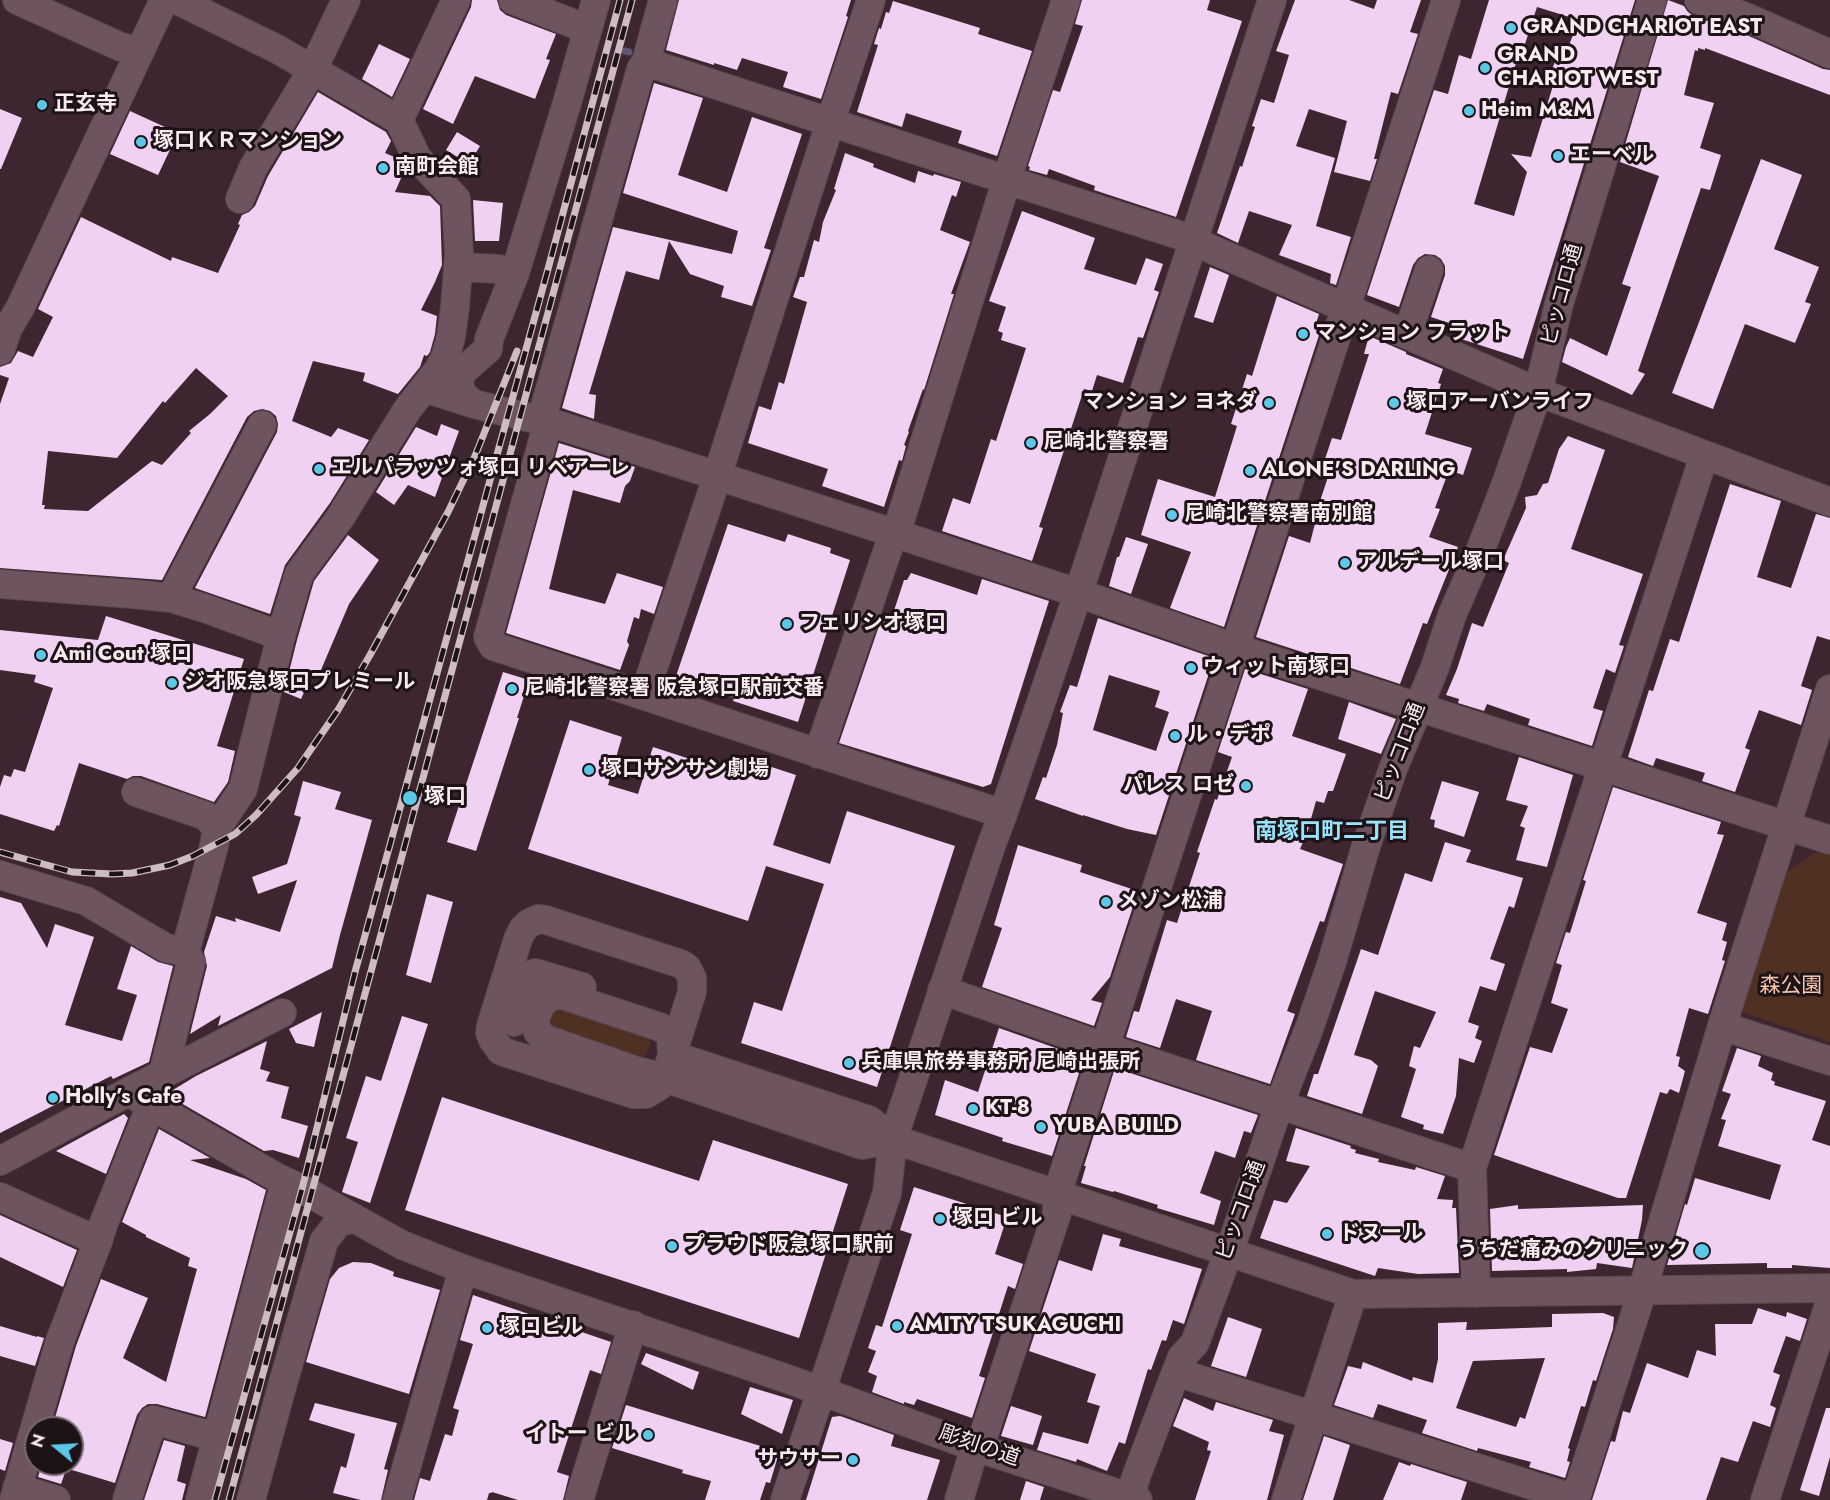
<!DOCTYPE html>
<html>
<head>
<meta charset="utf-8">
<style>
	body { margin:0 }
	#map { position:relative; width:1830px; height:1500px; overflow:hidden; background:#3d2630; font-family:Jost,sans-serif }
	canvas { display:block }
	.north { position:absolute; left:24px; top:1416px; width:60px; height:60px; box-sizing:border-box; background:#1d1317; border:2px solid #75696e; border-radius:50%; rotate:288deg; font-size:16px; font-weight:700; line-height:24px; text-align:center; color:#faeaf0 }
	.north::after { content:''; display:block; margin:auto; width:21px; height:27px; background:#5bc8e7; clip-path:polygon(50% 0,100% 100%,50% 72%,0 100%) }
</style>
</head>
<body>
<div id="map">
<canvas width="1830" height="1500"></canvas>
<div class="north">N</div>
</div>
<script>
const g = document.querySelector('canvas').getContext('2d');
g.lineJoin = 'round';
function fill(path, color) {
  g.fillStyle = color;
  g.fill(path, 'evenodd');
}
function toPath(rows) {
  const path = new Path2D();
  for (const r of rows) {
    path.moveTo(r[0], r[1]);
    for (let i = 2; i < r.length; i += 2) path.lineTo(r[i], r[i + 1]);
  }
  return path;
}
function trace(path, color, width, dash) {
  g.strokeStyle = color;
  g.lineWidth = width;
  g.lineCap = dash ? 'butt' : 'round';
  g.setLineDash(dash || []);
  g.stroke(path);
}
function label(font, color, halo, rows, align = 'center') {
  g.font = font + ' Jost,"Noto Sans JP",sans-serif';
  g.lineWidth = 6;
  g.setLineDash([]);
  g.textBaseline = 'middle';
  g.strokeStyle = halo;
  g.fillStyle = color;
  for (const [text, x, y, turn = 0] of rows) {
    g.save();
    g.translate(x, y);
    g.rotate((+turn || 0) * Math.PI / 180);
    g.textAlign = isNaN(turn) ? turn : align;
    if (halo) g.strokeText(text, 0, 0);
    g.fillText(text, 0, 0);
    g.restore();
  }
}
fill(toPath([
	[1820,850,1830,853,1830,1042,1741,1012,1784,873],
	[558,1008,648,1037,650,1043,650,1047,645,1055,640,1057,557,1032,549,1023,549,1016]
]), '#4f3022');
trace(toPath([
	[625,51,629,52]
]), '#5f5576', 7);
fill(toPath([
	[472,0,497,0,500,10,506,15,556,34,546,59,550,60,535,99,475,76,453,124,423,109,471,7],
	[679,0,851,0,846,16,848,17,821,99,783,87,788,72,742,58,737,70,714,63,714,65,666,50],
	[1082,0,1210,0,1207,10,1242,21,1176,217,1094,190,1095,186,1049,169,1047,175,1029,170,1030,167,1028,166,1053,90,1060,92,1083,26,1075,24],
	[1295,0,1349,0,1374,9,1377,0,1421,0,1410,32,1418,34,1398,94,1391,92,1374,159,1377,159,1370,181,1334,172,1347,121,1309,109,1296,146,1335,158,1316,226,1351,237,1336,285,1330,283,1331,274,1279,255,1292,225,1249,211,1238,243,1217,233,1240,166,1242,167,1255,127,1252,126,1261,99,1274,103,1289,55,1276,51],
	[1489,0,1635,0,1523,359,1458,338,1461,327,1431,317,1445,275,1445,266,1441,259,1435,255,1425,254,1418,258,1413,265,1399,307,1367,295,1434,90,1448,94,1459,55,1471,59],
	[1537,7,1579,20,1565,55,1559,52,1550,74,1556,76,1531,157,1511,154,1527,172,1514,216,1474,204,1521,46,1524,47],
	[1668,0,1684,6,1687,11,1693,16,1740,32,1823,69,1830,70,1830,95,1705,48,1705,50,1698,48,1698,51,1695,50,1684,95,1714,103,1700,148,1721,155,1710,190,1701,188,1638,371,1645,374,1632,395,1562,362,1566,347,1570,338,1607,356,1631,287,1622,284,1659,176,1620,162],
	[893,1,980,28,978,34,1032,51,997,156,958,143,962,131,906,113,902,127,857,112,878,45,874,44,879,28,881,29,886,12,889,13],
	[379,44,410,59,392,97,362,79],
	[654,83,703,98,678,175,727,192,752,117,802,134,764,248,771,250,752,306,721,297,724,286,690,274,669,241,659,280,626,271,589,394,596,395,594,419,562,408,613,227,732,254,738,231,623,193],
	[318,92,386,132,391,141,385,153,399,159,405,169,395,192,430,196,440,206,442,265,435,282,421,310,437,316,435,334,430,352,427,356,424,355,420,367,398,394,363,381,365,373,313,361,292,421,331,437,338,428,369,440,330,503,285,565,270,614,195,588,277,432,278,424,276,416,270,411,262,409,254,411,247,417,162,580,0,568,0,404,9,378,0,375,0,367,11,363,18,351,33,357,53,317,38,309,81,217,171,261,172,257,218,273,240,225,238,224,242,215,249,212,255,206,268,176],
	[196,368,228,396,210,414,189,431,191,433,162,465,152,461,88,511,44,509,45,505,42,505,48,451,117,458,163,401,165,403],
	[0,109,22,118,1,169,0,169],
	[130,111,178,133,158,175,110,154],
	[457,132,480,146,469,164,446,150],
	[845,153,874,164,873,167,915,183,918,171,933,176,934,174,961,182,956,197,952,195,940,230,970,242,951,294,954,294,924,390,923,389,908,431,909,432,904,445,906,446,902,461,899,460,884,507,822,486,828,469,748,443,759,406,771,410,779,382,784,384,807,302,793,297,800,277,804,277,814,240,819,242,823,222,836,190,834,189],
	[1761,159,1802,175,1774,249,1819,267,1805,302,1811,304,1795,343,1745,324,1713,409,1672,393],
	[473,200,503,203,499,241,475,241],
	[1022,211,1095,238,1084,269,1136,285,1146,258,1163,264,1154,290,1159,292,1143,338,1138,337,1123,383,1097,375,1092,391,1084,389,1039,527,1043,528,1032,561,942,531,953,498,970,504,991,439,996,441,1026,348,1001,340,1003,333,998,331,1006,307,989,301],
	[1210,267,1229,275,1213,323,1194,317],
	[1277,296,1319,314,1315,327,1321,329,1224,627,1170,608,1191,552,1141,535,1158,479,1215,497,1237,426,1231,424,1247,374,1252,376],
	[1369,336,1406,352,1406,354,1443,369,1438,383,1441,384,1425,434,1472,448,1463,475,1449,470,1435,508,1440,509,1429,537,1458,547,1427,624,1423,623,1400,684,1256,637,1289,536,1310,543,1318,512,1317,510,1331,468,1323,465,1332,438,1341,440,1369,354,1364,354],
	[441,424,459,431,435,497,408,485,394,505,376,492,416,427,437,436],
	[1568,436,1605,450,1571,549,1643,574,1619,645,1624,646,1615,673,1606,669,1593,708,1603,711,1592,746,1528,725,1530,719,1487,704,1484,711,1458,703,1459,699,1446,695,1457,669,1472,623,1483,627,1509,563,1503,560,1526,508,1525,497,1537,495,1543,484,1548,483,1559,449],
	[559,443,635,467,630,481,625,486,620,503,573,490,549,589,605,604,617,573,663,587,654,614,641,609,639,619,634,617,627,641,629,645,620,670,506,633],
	[1730,484,1781,501,1757,577,1791,588,1816,514,1830,518,1830,640,1817,636,1801,686,1812,690,1801,725,1759,710,1745,748,1750,750,1735,792,1702,781,1705,773,1656,758,1653,766,1628,757,1649,690,1653,691,1670,639,1679,642],
	[728,524,785,542,788,534,831,548,830,553,850,560,798,722,733,701,734,698,675,679],
	[348,535,379,560,349,604,318,677,312,675,301,699,284,692,297,640,314,581],
	[1126,537,1148,544,1131,594,1109,586,1117,557,1119,557],
	[911,573,977,595,982,579,1049,601,991,784,983,787,839,743,881,620,890,623,904,580,907,580],
	[106,616,244,659,217,746,235,751,228,782,214,802,141,776,133,776,127,779,79,763,59,826,57,825,54,831,0,814,0,787,4,775,11,777,14,769,25,772,53,688,34,682,36,675,0,670,0,630,98,640],
	[1098,618,1214,658,1156,835,1127,829,1083,815,1083,816,1035,799,1043,777,1046,778,1057,745,1063,713,1060,712,1070,685,1077,687],
	[1109,675,1160,691,1155,707,1169,712,1156,751,1093,730],
	[1245,669,1308,689,1292,736,1346,754,1333,791,1328,791,1324,803,1316,801,1307,833,1300,849,1343,864,1324,922,1320,921,1287,1011,1295,1014,1270,1084,1196,1060,1212,1011,1176,999,1160,1048,1126,1037,1134,1011,1139,1012,1167,920,1177,923,1200,853,1197,852,1215,799,1217,800,1232,757,1218,752],
	[503,672,529,680,517,718,519,718,476,851,447,842],
	[1349,702,1396,719,1381,754,1338,739],
	[570,720,622,737,608,785,638,794,653,747,736,774,741,757,796,775,773,845,830,864,847,811,955,846,877,1087,741,1043,754,1002,782,1011,824,884,766,866,748,921,528,849],
	[1519,757,1573,775,1547,867,1516,860,1525,828,1520,826,1528,806,1506,800],
	[303,781,341,792,335,809,372,820,340,935,332,968,218,1026,221,1015,190,1034,207,966,204,952,216,916,236,922,235,918,280,932,297,880,258,894,252,877,287,864,301,817,294,815],
	[1442,781,1479,792,1464,837,1434,827,1435,820,1430,819],
	[1613,787,1721,822,1717,834,1724,835,1697,913,1727,923,1722,940,1727,942,1722,960,1725,961,1708,1014,1689,1008,1676,1056,1680,1057,1678,1066,1685,1071,1679,1093,1670,1089,1667,1094,1660,1092,1626,1198,1618,1198,1494,1155,1530,1047,1552,1053,1568,1009,1551,1003,1562,965,1556,963,1566,932,1570,933,1586,881,1583,880],
	[1445,842,1471,850,1466,862,1523,878,1514,908,1509,906,1490,959,1505,964,1496,991,1480,986,1468,1022,1479,1026,1475,1038,1482,1041,1474,1063,1459,1058,1456,1096,1443,1134,1423,1129,1424,1125,1401,1117,1416,1069,1409,1066,1414,1046,1420,1048,1436,1012,1375,991,1354,1055,1371,1060,1378,1066,1362,1114,1307,1096,1314,1074,1318,1074,1361,949,1378,955,1405,873,1432,882],
	[1018,845,1082,865,1080,872,1138,891,1110,977,1091,1000,1102,1003,1094,1026,982,987,1002,928,994,925],
	[427,894,453,902,431,983,406,975],
	[0,897,21,903,47,948,55,924,94,937,65,1025,122,1041,137,995,117,989,131,946,158,962,173,966,149,1062,113,1079,111,1076,0,1133],
	[322,1012,314,1047,296,1043,289,1029],
	[402,1016,428,1024,370,1203,342,1192,358,1142,346,1138,366,1076,381,1081],
	[999,1028,1084,1058,1052,1156,1002,1141,1003,1138,935,1115,945,1080,978,1092],
	[267,1041,260,1069,270,1072,266,1081,289,1087,281,1118,308,1126,299,1158,273,1150,264,1151,167,1095,168,1093,196,1076],
	[1737,1048,1761,1056,1758,1066,1773,1073,1771,1080,1775,1082,1774,1085,1826,1101,1812,1140,1830,1146,1830,1268,1792,1265,1792,1268,1767,1268,1767,1263,1667,1265,1685,1204,1687,1205,1695,1178,1770,1200,1781,1165,1718,1146,1726,1120,1721,1119,1731,1094,1722,1091],
	[1115,1068,1258,1115,1251,1133,1244,1131,1235,1158,1215,1151,1200,1193,1221,1201,1214,1225,1157,1208,1158,1205,1114,1191,1113,1192,1081,1183,1086,1166,1084,1166],
	[442,1097,699,1181,713,1140,848,1184,799,1338,405,1210],
	[124,1114,128,1118,106,1174,56,1151],
	[1296,1128,1351,1146,1350,1148,1356,1150,1355,1153,1379,1159,1378,1162,1415,1170,1416,1167,1445,1176,1437,1199,1453,1200,1452,1208,1456,1208,1459,1273,1418,1274,1378,1268,1375,1276,1260,1238,1274,1200,1287,1203,1310,1166,1286,1161],
	[159,1129,210,1158,190,1160,246,1179,266,1190,205,1417,157,1404,148,1404,142,1408,137,1415,115,1483,72,1470,72,1428,52,1428,76,1346,101,1279,148,1298,123,1358,166,1382,197,1269,188,1266,190,1258,146,1237,146,1235,122,1222],
	[914,1187,1007,1217,995,1254,1023,1264,1015,1289,1008,1286,979,1376,985,1378,972,1418,917,1399,914,1405,904,1402,904,1404,872,1392,877,1376,868,1372,876,1351,868,1348,876,1325,882,1327,912,1234,900,1230],
	[1518,1205,1518,1209,1643,1205,1642,1220,1632,1268,1597,1263,1596,1269,1567,1272,1567,1269,1492,1271,1490,1209],
	[0,1215,77,1250,63,1287,0,1257],
	[1103,1234,1121,1239,1119,1246,1202,1269,1184,1324,1173,1320,1166,1341,1162,1340,1151,1370,1148,1369,1125,1444,1119,1442,1107,1471,1077,1459,1076,1462,1037,1450,1043,1432,1088,1444,1100,1406,1087,1402,1096,1374,1029,1351,1059,1260,1092,1271],
	[353,1262,371,1263,394,1272,393,1276,440,1290,409,1394,306,1362,330,1279,339,1268],
	[473,1295,611,1342,601,1374,590,1370,557,1472,569,1476,563,1500,518,1500,492,1492,491,1493,489,1493,487,1500,414,1500,420,1478,430,1481,445,1434,452,1436,459,1410,453,1408,473,1344,460,1340],
	[1758,1308,1786,1317,1787,1312,1807,1319,1800,1341,1786,1336,1773,1372,1780,1375,1770,1405,1776,1408,1770,1427,1753,1421,1738,1462,1721,1457,1706,1500,1592,1500,1611,1441,1615,1442,1623,1411,1630,1413,1647,1363,1688,1378,1697,1350,1716,1356,1715,1324,1752,1324],
	[1603,1313,1614,1317,1613,1329,1596,1381,1593,1380,1585,1407,1581,1406,1568,1448,1570,1449,1567,1461,1570,1462,1565,1478,1529,1467,1531,1462,1478,1448,1477,1451,1422,1433,1427,1420,1378,1404,1373,1418,1334,1405,1348,1366,1361,1369,1363,1362,1412,1381,1413,1377,1433,1383,1438,1359,1438,1323,1467,1322,1466,1330,1552,1327,1552,1314],
	[1545,1358,1525,1419,1520,1417,1516,1427,1456,1408,1473,1361],
	[1228,1317,1262,1329,1246,1377,1211,1366],
	[0,1326,37,1337,37,1336,44,1338,35,1366,0,1356],
	[646,1353,699,1372,693,1390,641,1364],
	[750,1387,793,1400,782,1434,741,1414],
	[1184,1398,1213,1411,1216,1402,1273,1420,1269,1431,1284,1435,1267,1500,1195,1500,1211,1451,1207,1450,1209,1442,1173,1426],
	[315,1403,397,1423,384,1469,388,1470,381,1500,361,1500,333,1493,341,1466,346,1468,355,1434,309,1420],
	[626,1405,777,1451,775,1455,778,1456,770,1483,766,1482,760,1500,705,1500,711,1481,682,1473,683,1470,612,1448],
	[1011,1406,1042,1416,1033,1445,1001,1436],
	[1826,1408,1830,1408,1830,1457,1819,1496,1800,1490],
	[840,1416,894,1435,891,1446,940,1460,927,1500,806,1500,832,1417],
	[1324,1436,1350,1445,1333,1500,1303,1500],
	[0,1439,13,1443,5,1471,0,1469],
	[164,1440,185,1446,177,1481,186,1484,182,1500,144,1500],
	[1399,1462,1410,1466,1411,1464,1467,1482,1461,1500,1383,1500],
	[42,1464,68,1464,61,1484,38,1477],
	[1026,1481,1044,1487,1040,1500,1020,1500]
]), '#f0d1f1');
const minor = toPath([
	[17,0,121,47,140,51],
	[513,0,587,29],
	[663,0,646,62,641,69,544,410,547,422,545,433,488,637,493,646,1003,814],
	[1699,0,1746,17,1830,54],
	[646,62,1007,180,1179,235,1538,392,1830,502],
	[399,120,456,0],
	[240,199,253,168,313,69,346,0],
	[458,267,499,269,515,273],
	[1407,335,1429,270],
	[0,351,8,328,20,308,164,0],
	[424,388,474,404,558,425,718,476,1078,593,1235,648,1830,840],
	[474,404,463,396,459,384,460,377,463,371,488,349,489,339,515,273,567,103,596,0],
	[0,584,133,594,171,598,204,608,281,636],
	[171,598,262,425],
	[644,695,714,486,830,123,871,0],
	[818,754,889,546,896,534,1011,166,1066,0],
	[136,792,206,816,217,828],
	[0,875,86,901,166,948,185,952],
	[942,990,1104,1047,1472,1168],
	[559,994,660,1027,667,1031,671,1037,672,1055,665,1078,634,1070,545,1039,538,1032,535,1024,536,1016,542,1003,552,996,559,994],
	[514,1022,530,976,535,973,582,987],
	[1722,1026,1830,1061],
	[163,1074,191,962,185,952,214,846,217,828,243,789,281,636,299,574,340,518,407,410,439,369,445,358,451,337,455,307,459,254,456,199,417,158,399,120,277,49,177,0],
	[128,1092,276,1177,302,1189,402,1245,463,1269,782,1377,975,1447,1138,1500],
	[893,1139,862,1145,665,1078,659,1086,646,1094,633,1094,501,1051,493,1040,490,1033,491,1026,518,939,523,929,528,924,538,919,546,920,681,964,687,968,692,978,692,992,672,1055,869,1120,893,1139,1353,1294,1830,1288],
	[0,1161,128,1092,282,1013],
	[0,1197,98,1241],
	[1476,1293,1472,1168,1704,456],
	[1176,1372,1575,1499],
	[17,1488,56,1500],
	[14,1500,60,1341,98,1241,103,1225,151,1105],
	[127,1500,153,1420,216,1437],
	[200,1500,285,1182],
	[251,1500,283,1383,324,1241,338,1223,354,1218],
	[397,1500,463,1269],
	[579,1500,633,1325],
	[785,1500,887,1193,893,1139,991,846,1003,814,1084,576,1272,0],
	[959,1500,975,1447,984,1434,1057,1213,1057,1194,1446,0],
	[1129,1500,1137,1474,1176,1372,1182,1357,1195,1343,1236,1232,1279,1105,1309,1029,1332,962,1366,846,1393,769,1435,667,1452,615,1480,551,1506,484,1538,392,1559,304,1652,0],
	[1286,1500,1353,1294],
	[1575,1500,1636,1311,1722,1026,1830,689],
	[1765,1500,1830,1302]
]);
trace(minor, '#57444c', 30);
trace(minor, '#6e545f', 28);
const rail = toPath([
	[0,852,72,872,112,874,132,873,170,865,193,856,235,834,256,815,298,768,338,710,370,655,448,512,475,456,517,351],
	[215,1500,302,1189,355,972,548,269,620,0],
	[229,1500,632,0]
]);
trace(rail, '#cebcc3', 7);
trace(rail, '#1d1317', 4.5, [14]);
for (const [x, y, r, color] of [
	[1511,28,6,"#5bc8e7"],
	[1485,68,6,"#5bc8e7"],
	[42,105,6,"#5bc8e7"],
	[1469,111,6,"#5bc8e7"],
	[141,142,6,"#5bc8e7"],
	[1558,156,6,"#5bc8e7"],
	[383,168,6,"#5bc8e7"],
	[1303,334,6,"#5bc8e7"],
	[1269,403,6,"#5bc8e7"],
	[1394,403,6,"#5bc8e7"],
	[1031,443,6,"#5bc8e7"],
	[319,469,6,"#5bc8e7"],
	[1250,471,6,"#5bc8e7"],
	[1172,515,6,"#5bc8e7"],
	[1345,563,6,"#5bc8e7"],
	[787,624,6,"#5bc8e7"],
	[41,655,6,"#5bc8e7"],
	[1191,668,6,"#5bc8e7"],
	[172,683,6,"#5bc8e7"],
	[512,689,6,"#5bc8e7"],
	[1175,736,6,"#5bc8e7"],
	[589,770,6,"#5bc8e7"],
	[1246,786,6,"#5bc8e7"],
	[410,798,8,"#5bc8e7"],
	[1106,902,6,"#5bc8e7"],
	[849,1063,6,"#5bc8e7"],
	[53,1098,6,"#5bc8e7"],
	[973,1109,6,"#5bc8e7"],
	[1041,1127,6,"#5bc8e7"],
	[940,1219,6,"#5bc8e7"],
	[1327,1234,6,"#5bc8e7"],
	[672,1246,6,"#5bc8e7"],
	[1702,1251,8,"#5bc8e7"],
	[897,1326,6,"#5bc8e7"],
	[487,1328,6,"#5bc8e7"],
	[648,1435,6,"#5bc8e7"],
	[853,1460,6,"#5bc8e7"]
]) {
  const dot = new Path2D();
  dot.arc(x, y, r, 0, 2 * Math.PI);
  g.fillStyle = color;
  g.fill(dot);
  trace(dot, '#1d1317', 2);
}
label('bold 21px', '#faeaf0', '#1d1317', [
	["GRAND CHARIOT EAST",1523,28],
	["GRAND",1497,56],
	["CHARIOT WEST",1497,80],
	["正玄寺",54,105],
	["Heim M&M",1481,111],
	["塚口ＫＲマンション",153,142],
	["エーベル",1570,156],
	["南町会館",395,168],
	["マンション フラット",1315,334],
	["マンション ヨネダ",1257,403,"right"],
	["塚口アーバンライフ",1406,403],
	["尼崎北警察署",1043,443],
	["エルパラッツォ塚口 リベアーレ",331,469],
	["ALONE'S DARLING",1262,471],
	["尼崎北警察署南別館",1184,515],
	["アルデール塚口",1357,563],
	["フェリシオ塚口",799,624],
	["Ami Cout 塚口",53,655],
	["ウィット南塚口",1203,668],
	["ジオ阪急塚口プレミール",184,683],
	["尼崎北警察署 阪急塚口駅前交番",524,689],
	["ル・デポ",1187,736],
	["塚口サンサン劇場",601,770],
	["パレス ロゼ",1234,786,"right"],
	["塚口",424,798],
	["メゾン松浦",1118,902],
	["兵庫県旅券事務所 尼崎出張所",861,1063],
	["Holly’s Cafe",65,1098],
	["KT-8",985,1109],
	["YUBA BUILD",1053,1127],
	["塚口 ビル",952,1219],
	["ドヌール",1339,1234],
	["プラウド阪急塚口駅前",684,1246],
	["うちだ痛みのクリニック",1688,1251,"right"],
	["AMITY TSUKAGUCHI",909,1326],
	["塚口ビル",499,1328],
	["イトー ビル",636,1435,"right"],
	["サウサー",841,1460,"right"]
], 'left');
label('21px', '#faeaf0', '#1d1317', [
	["ピッコロ通",1563,295,-75],
	["ピッコロ通",1401,753,-69],
	["ピッコロ通",1242,1211,-70],
	["彫刻の道",979,1447,19]
]);
label('21px', '#f8c4ad', '#1d1317', [
	["森公園",1791,987]
]);
label('bold 22px', '#9ae4fb', '#1d1317', [
	["南塚口町二丁目",1332,833]
]);
</script>
</body>
</html>
